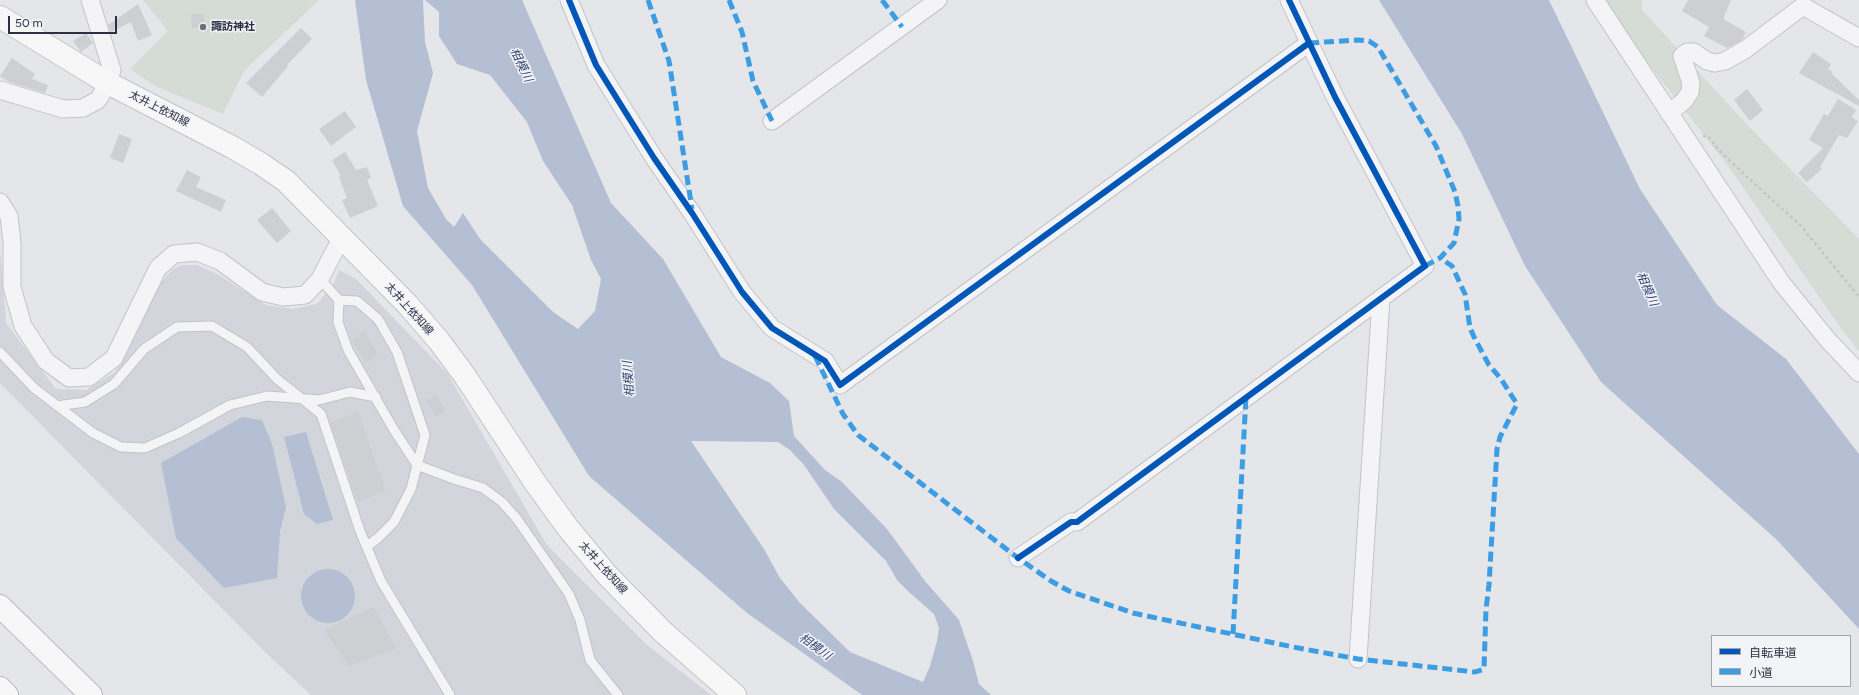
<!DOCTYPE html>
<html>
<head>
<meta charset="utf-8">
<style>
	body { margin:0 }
	#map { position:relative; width:1859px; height:695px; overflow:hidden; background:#e5e6e9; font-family:Figtree,"Noto Sans JP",sans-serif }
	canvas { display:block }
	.legend { position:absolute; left:1711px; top:635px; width:140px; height:52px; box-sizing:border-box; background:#f3f4f8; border:1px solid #a3a6af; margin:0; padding:5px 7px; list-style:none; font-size:12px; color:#2b3042 }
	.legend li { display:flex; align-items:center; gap:8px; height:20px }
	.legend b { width:20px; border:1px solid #a3a6af }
	.scale { position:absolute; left:8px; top:16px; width:109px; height:18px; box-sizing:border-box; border:2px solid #2b3042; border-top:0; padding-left:5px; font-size:12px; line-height:14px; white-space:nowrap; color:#2b3042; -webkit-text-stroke:3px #f3f4f8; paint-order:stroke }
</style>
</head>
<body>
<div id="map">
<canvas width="1859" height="695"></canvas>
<ul class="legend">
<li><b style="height:5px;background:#0057b8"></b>自転車道</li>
<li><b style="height:5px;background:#3d9de3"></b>小道</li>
</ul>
<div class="scale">50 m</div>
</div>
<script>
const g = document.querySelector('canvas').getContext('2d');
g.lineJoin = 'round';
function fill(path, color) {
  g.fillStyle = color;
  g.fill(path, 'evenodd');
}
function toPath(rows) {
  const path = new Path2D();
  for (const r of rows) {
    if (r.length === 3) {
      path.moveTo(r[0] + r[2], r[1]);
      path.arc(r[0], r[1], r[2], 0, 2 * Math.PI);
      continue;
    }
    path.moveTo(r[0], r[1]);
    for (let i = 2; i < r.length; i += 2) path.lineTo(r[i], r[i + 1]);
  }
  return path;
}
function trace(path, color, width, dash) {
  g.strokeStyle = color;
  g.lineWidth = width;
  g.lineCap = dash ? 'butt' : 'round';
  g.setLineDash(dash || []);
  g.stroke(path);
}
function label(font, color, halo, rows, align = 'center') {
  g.font = font + ' Figtree,"Noto Sans JP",sans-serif';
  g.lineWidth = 3;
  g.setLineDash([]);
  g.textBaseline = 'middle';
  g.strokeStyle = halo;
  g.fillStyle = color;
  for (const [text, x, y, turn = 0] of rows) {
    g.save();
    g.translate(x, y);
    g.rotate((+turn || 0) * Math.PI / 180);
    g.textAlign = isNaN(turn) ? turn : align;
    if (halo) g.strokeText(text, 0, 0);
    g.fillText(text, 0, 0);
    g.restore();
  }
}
fill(toPath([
	[0,246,6,323,56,389,86,390,115,372,158,286,172,270,181,265,197,265,217,274,266,305,293,309,317,304,333,285,339,270,356,279,447,373,547,545,647,645,711,695,311,695,266,653,0,383]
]), '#d3d5dc');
fill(toPath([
	[143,0,319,0,244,71,223,114,155,86,130,69,168,31],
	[1605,0,1642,0,1642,10,1752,130,1859,239,1859,351,1843,331,1728,166,1630,40]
]), '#d4dcd5');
fill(toPath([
	[355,0,423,0,425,42,433,73,417,131,428,188,446,219,454,227,463,213,480,239,553,312,578,329,595,311,601,279,591,260,572,205,543,161,527,122,490,75,457,64,439,36,439,12,425,0,522,0,611,203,663,259,721,357,770,383,789,401,794,436,825,470,842,482,887,529,925,581,959,620,973,661,979,684,991,695,862,695,747,613,589,476,472,285,403,206,366,80],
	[691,441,778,442,790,450,804,465,834,509,886,561,897,580,909,592,934,614,939,628,937,641,930,666,923,682,850,652,800,603,780,578,764,549],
	[1379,0,1549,0,1640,189,1717,305,1786,359,1859,454,1859,629,1777,540,1601,382,1525,266,1462,134],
	[242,417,262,420,272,444,286,507,280,531,277,578,224,588,176,538,161,463],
	[306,432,333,520,317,524,304,514,284,437],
	[328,596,27]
]), '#b4bfd3');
fill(toPath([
	[1688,0,1731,0,1723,19,1746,32,1742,40,1727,48,1704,36,1709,27,1682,11],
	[138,4,152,35,138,41,131,22,111,32,108,25],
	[191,14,204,14,205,27,192,28],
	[301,28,312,39,287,65,288,66,262,97,246,83],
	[86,33,93,43,81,52,73,41],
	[1813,52,1831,64,1828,69,1833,72,1832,74,1859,100,1859,106,1799,73],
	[12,58,35,74,32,79,48,85,45,93,9,82,0,76],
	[1747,89,1763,110,1750,121,1734,100],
	[1838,99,1856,110,1852,117,1858,121,1847,138,1839,135,1820,167,1822,169,1807,182,1798,173,1823,148,1809,140,1824,114,1828,116],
	[345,111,356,127,331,146,319,129],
	[119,134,132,139,123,163,110,158],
	[345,152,356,170,367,167,371,178,367,180,378,206,350,218,342,200,347,198,339,177,341,176,332,160],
	[187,170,201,177,196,187,226,200,221,212,176,191],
	[272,208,291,231,277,243,257,220],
	[364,332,378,354,366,363,351,340],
	[436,395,446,411,436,417,426,401],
	[358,412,386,491,358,501,330,422],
	[374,607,396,648,349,666,324,630]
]), '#cecfd3');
const lane = toPath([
	[320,279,339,300,338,322,348,350,394,430,417,465,454,479,483,488,502,502,517,519,569,594,580,620,590,660,618,695],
	[339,300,357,301,378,319,397,352,425,435,411,489,394,522,378,538,367,546],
	[0,352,34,388,93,433,121,447,145,448,179,433,230,405,267,396,319,400,350,392,376,397],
	[57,406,85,402,114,384,144,349,177,327,212,326,247,347,277,379,321,414,360,531,381,581,450,695]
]);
const street = toPath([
	[569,0,596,65,654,158,692,213,742,292,772,328,825,361,840,385,1309,43],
	[1595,0,1781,282,1827,339,1859,373],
	[1803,6,1859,38],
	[0,90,63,109,83,108,98,100,108,83,112,70,90,0],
	[1669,113,1684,101,1690,92,1691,83,1682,56,1687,52,1694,52,1707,61,1715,63,1725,61,1746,49,1803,6],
	[772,121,938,0],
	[0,202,9,216,12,243,12,287,23,326,46,361,69,378,89,377,114,358,158,268,174,254,197,252,220,261,262,292,283,297,305,295,320,279,336,248,345,240],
	[1018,558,1071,522,1077,522,1425,266,1335,97,1289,0],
	[1358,659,1381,299]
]);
const secondary = toPath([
	[0,17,108,83,232,147,261,164,286,181,408,305,439,341,465,376,534,481,568,528,607,575,663,632,735,695]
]);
const highway = toPath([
	[0,606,91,695],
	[0,688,7,695]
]);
trace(lane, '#c3c4c7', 11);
trace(street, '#c3c4c7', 19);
trace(secondary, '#c3c4c7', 24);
trace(highway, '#b7b9be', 24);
trace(toPath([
	[1703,136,1708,136,1718,149,1746,176,1801,226,1859,297]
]), '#c4c4c9', 2.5, [3, 3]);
trace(lane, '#f4f4f6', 9);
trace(street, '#f4f4f6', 17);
trace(secondary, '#f7f7f8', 22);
trace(highway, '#f7f7f8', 22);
trace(toPath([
	[648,0,669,61,692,209],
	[729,0,742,32,753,81,772,121],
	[882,0,902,27],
	[1309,43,1358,40,1369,41,1378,47,1436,146,1455,192,1458,206,1459,219,1454,243,1440,258,1425,266],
	[815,356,843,414,858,435,1018,558,1051,581,1069,591,1133,613,1293,647,1358,659,1475,672,1484,669,1486,609,1489,585,1497,449,1500,437,1517,404,1501,379,1489,365,1475,339,1470,328,1465,294,1452,266,1440,258],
	[1233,634,1246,397]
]), '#3d9de3', 5, [10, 5]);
trace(toPath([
	[569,0,596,65,654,158,692,213,742,292,772,328,825,361,840,385,1309,43],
	[1018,558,1071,522,1077,522,1425,266,1335,97,1289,0]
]), '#0057b8', 6);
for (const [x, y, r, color] of [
	[203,27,4,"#6c707c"]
]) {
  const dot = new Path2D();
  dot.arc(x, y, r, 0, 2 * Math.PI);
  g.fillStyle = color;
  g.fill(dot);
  trace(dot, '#f3f4f8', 1.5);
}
label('bold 11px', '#2b3042', '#f3f4f8', [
	["諏訪神社",211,27]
], 'left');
label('11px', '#2b3042', '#f3f4f8', [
	["太井上依知線",159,109,27],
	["太井上依知線",409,309,48],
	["太井上依知線",603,568,48]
]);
label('italic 12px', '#364975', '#f3f4f8', [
	["相模川",521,65,64],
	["相模川",1647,289,66],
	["相模川",629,379,-95],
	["相模川",815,647,36]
]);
</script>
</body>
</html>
